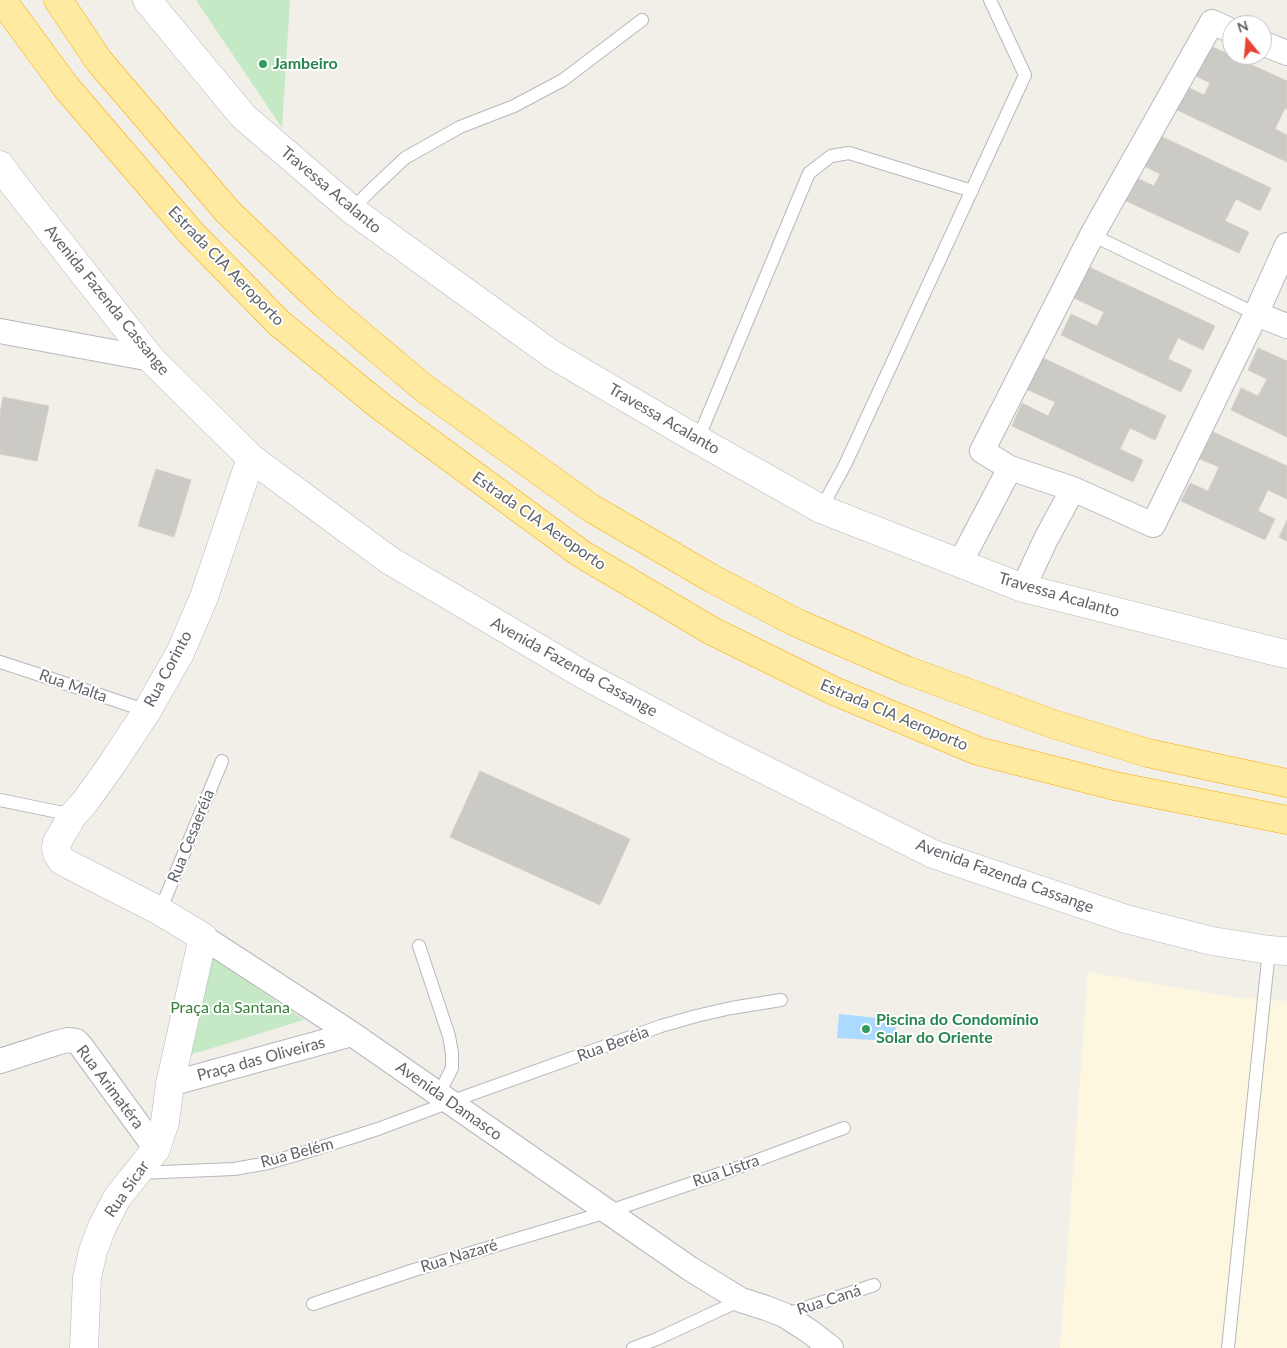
<!DOCTYPE html>
<html>
<head>
<meta charset="utf-8">
<style>
	body { margin:0 }
	#map { position:relative; width:1287px; height:1348px; overflow:hidden; background:#f1efe8; font-family:Lato,sans-serif }
	canvas { display:block }
	.north { position:absolute; left:1222px; top:15px; width:50px; height:50px; box-sizing:border-box; background:#fff; border:1px solid #bfc1c3; border-radius:50%; rotate:343deg; font-size:14px; font-weight:700; line-height:20px; text-align:center; color:#5f6368 }
	.north::after { content:''; display:block; margin:auto; width:18px; height:22px; background:#ea4335; clip-path:polygon(50% 0,100% 100%,50% 72%,0 100%) }
</style>
</head>
<body>
<div id="map">
<canvas width="1287" height="1348"></canvas>
<div class="north">N</div>
</div>
<script>
const g = document.querySelector('canvas').getContext('2d');
g.lineJoin = 'round';
function fill(path, color) {
  g.fillStyle = color;
  g.fill(path, 'evenodd');
}
function toPath(rows) {
  const path = new Path2D();
  for (const r of rows) {
    path.moveTo(r[0], r[1]);
    for (let i = 2; i < r.length; i += 2) path.lineTo(r[i], r[i + 1]);
  }
  return path;
}
function trace(path, color, width, dash) {
  g.strokeStyle = color;
  g.lineWidth = width;
  g.lineCap = dash ? 'butt' : 'round';
  g.setLineDash(dash || []);
  g.stroke(path);
}
function label(font, color, halo, rows, align = 'center') {
  g.font = font + ' Lato,sans-serif';
  g.lineWidth = 4;
  g.setLineDash([]);
  g.textBaseline = 'middle';
  g.strokeStyle = halo;
  g.fillStyle = color;
  for (const [text, x, y, turn = 0] of rows) {
    g.save();
    g.translate(x, y);
    g.rotate((+turn || 0) * Math.PI / 180);
    g.textAlign = isNaN(turn) ? turn : align;
    if (halo) g.strokeText(text, 0, 0);
    g.fillText(text, 0, 0);
    g.restore();
  }
}
fill(toPath([
	[1088,972,1231,997,1287,1001,1287,1348,1060,1348]
]), '#fef7e0');
fill(toPath([
	[196,0,290,0,282,128],
	[210,956,304,1020,186,1056]
]), '#c5e8c5');
fill(toPath([
	[839,1014,897,1020,894,1041,837,1038]
]), '#aadaff');
const building = toPath([
	[1204,43,1287,81,1287,109,1285,108,1275,129,1287,135,1287,162,1175,109,1185,86,1204,95,1210,83,1190,73,1204,43],
	[1154,133,1271,188,1260,211,1236,199,1225,221,1249,232,1239,253,1124,200,1135,177,1154,186,1160,174,1140,164,1154,133],
	[1089,267,1215,326,1203,350,1178,338,1168,359,1192,370,1181,392,1061,335,1071,314,1097,326,1104,312,1074,298,1089,267],
	[1258,348,1287,361,1287,437,1231,410,1241,388,1258,396,1267,379,1248,370,1258,348],
	[1041,357,1166,416,1155,440,1130,428,1120,449,1143,460,1133,482,1012,426,1022,403,1048,416,1055,402,1026,389,1041,357],
	[3,397,49,406,37,461,0,454,0,413,3,397],
	[1213,432,1287,466,1287,499,1268,490,1258,511,1275,519,1265,540,1181,501,1190,483,1208,491,1219,467,1200,459,1213,432],
	[156,469,191,480,174,537,138,526,156,469],
	[1287,520,1287,541,1279,537,1287,520],
	[480,771,630,839,600,905,450,837,480,771]
]);
fill(building, '#cccac5');
trace(building, '#d6d1c6', 1);
const service = toPath([
	[352,210,370,191,405,158,460,127,514,106,563,80,642,20],
	[1092,235,1256,314],
	[698,439,809,173,831,156,849,153,972,191],
	[821,509,845,465,1025,75,990,0],
	[0,662,55,680,147,711],
	[0,800,73,815],
	[160,911,222,761],
	[419,946,449,1036,452,1053,452,1068,439,1094],
	[139,1173,234,1169,268,1163,306,1152,378,1129,450,1102,661,1026,696,1016,731,1008,781,1000],
	[313,1304,414,1270,607,1212,731,1170,844,1128],
	[784,1315,874,1285],
	[633,1348,657,1339,741,1300],
	[1228,1348,1269,950]
]);
const minor = toPath([
	[1232,31,1212,22,1092,235,982,451,1010,468,1073,489,1153,525,1256,314,1287,245],
	[1262,43,1287,53],
	[1256,314,1287,326],
	[0,331,151,359],
	[960,563,1010,468],
	[1023,588,1046,539,1073,489],
	[203,937,352,1034,689,1268,741,1300,766,1308,784,1315,809,1331,831,1348],
	[0,1061,56,1043,68,1040,76,1041,81,1046,156,1149],
	[170,1084,352,1034]
]);
const tertiary = toPath([
	[84,1348,87,1278,93,1251,102,1227,117,1198,156,1149,165,1122,170,1084,203,937,160,911,62,861,57,853,56,848,57,842,73,815,85,802,112,764,147,711,180,653,204,597,251,458]
]);
const secondary = toPath([
	[147,0,243,116,352,210,553,355,686,433,821,509,1023,588,1273,651,1287,654],
	[0,165,12,182,151,359,251,458,389,560,584,675,713,744,933,854,1126,919,1212,941,1269,950,1287,951]
]);
const trunk = toPath([
	[2,0,66,87,192,234,279,323,380,406,580,553,712,631,834,691,978,751,1115,786,1287,820],
	[58,0,99,61,228,212,325,305,425,389,591,508,711,578,795,622,906,670,1053,724,1148,753,1287,783]
]);
trace(service, '#b5b8bc', 14);
trace(minor, '#b5b8bc', 26);
trace(tertiary, '#b5b8bc', 29);
trace(secondary, '#b6babf', 29);
trace(trunk, '#f9ab00', 29);
trace(service, '#fff', 12);
trace(minor, '#fff', 24);
trace(tertiary, '#fff', 28);
trace(secondary, '#fff', 28);
trace(trunk, '#feeaa1', 28);
for (const [x, y, r, color] of [
	[263,64,5,"#2e9e5b"],
	[866,1029,5,"#2e9e5b"]
]) {
  const dot = new Path2D();
  dot.arc(x, y, r, 0, 2 * Math.PI);
  g.fillStyle = color;
  g.fill(dot);
  trace(dot, '#fff', 2);
}
label('bold 16px', '#27864d', '#fff', [
	["Jambeiro",273,64],
	["Piscina do Condomínio",876,1020],
	["Solar do Oriente",876,1038]
], 'left');
label('16px', '#5f6368', '#fff', [
	["Travessa Acalanto",331,190,40],
	["Estrada CIA Aeroporto",226,266,46],
	["Avenida Fazenda Cassange",107,300,51],
	["Travessa Acalanto",664,419,30],
	["Estrada CIA Aeroporto",539,521,35],
	["Travessa Acalanto",1059,595,16],
	["Avenida Fazenda Cassange",574,667,29],
	["Rua Corinto",168,669,-62],
	["Rua Malta",73,686,19],
	["Estrada CIA Aeroporto",894,715,23],
	["Rua Cesaeréia",191,836,-68],
	["Avenida Fazenda Cassange",1005,876,20],
	["Rua Beréia",613,1044,-20],
	["Praça das Oliveiras",261,1059,-15],
	["Rua Arimatéra",110,1087,53],
	["Avenida Damasco",449,1101,35],
	["Rua Belém",297,1153,-15],
	["Rua Listra",726,1171,-19],
	["Rua Sicar",127,1189,-55],
	["Rua Nazaré",459,1256,-17],
	["Rua Caná",829,1300,-18]
]);
label('16px', '#348238', '#fff', [
	["Praça da Santana",230,1008]
]);
</script>
</body>
</html>
